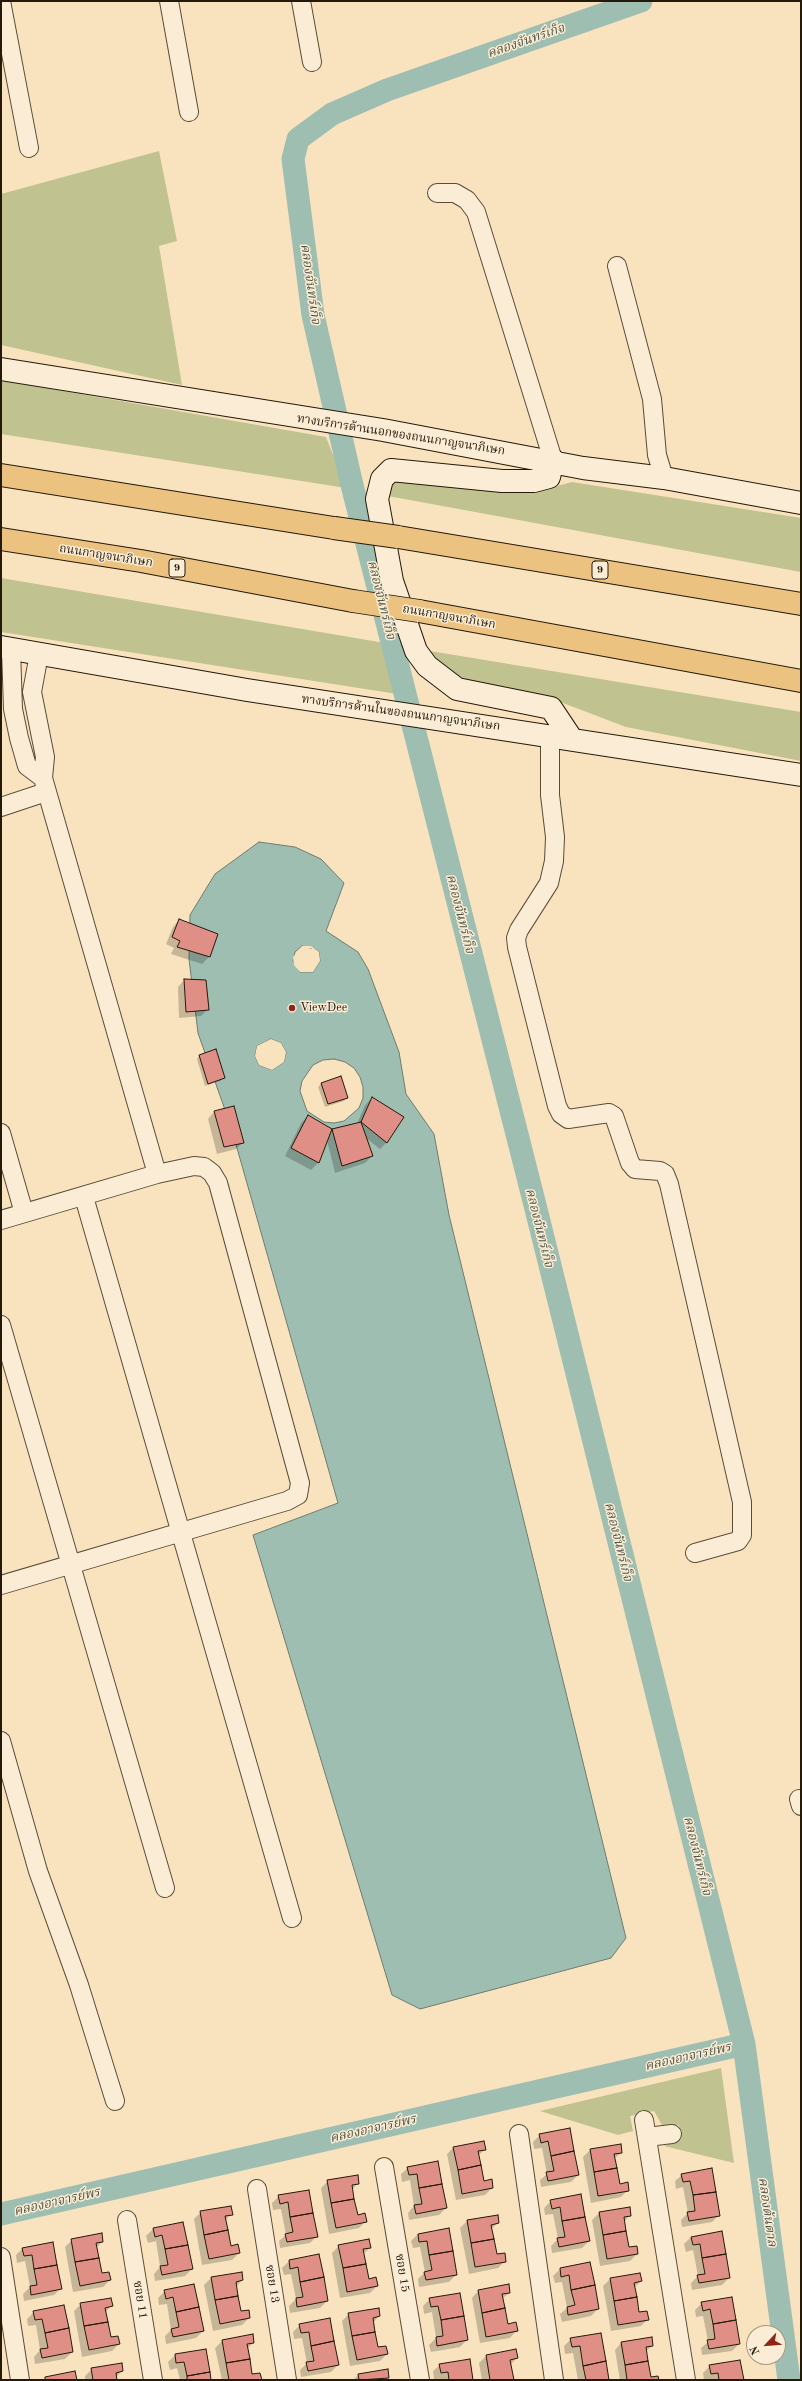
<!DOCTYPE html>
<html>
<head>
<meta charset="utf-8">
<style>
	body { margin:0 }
	#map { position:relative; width:802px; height:2381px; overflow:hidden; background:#f9e3bf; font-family:"Old Standard TT",serif }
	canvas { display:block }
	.frame { position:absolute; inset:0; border:2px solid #25190a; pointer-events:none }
	.north { position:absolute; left:746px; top:2325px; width:40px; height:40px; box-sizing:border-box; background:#fbedd5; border:1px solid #a59884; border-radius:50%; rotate:244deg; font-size:11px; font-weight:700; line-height:16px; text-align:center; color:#25190a }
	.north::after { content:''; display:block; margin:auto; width:14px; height:18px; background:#8f2418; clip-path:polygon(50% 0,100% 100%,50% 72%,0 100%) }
</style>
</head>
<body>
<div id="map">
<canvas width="802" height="2381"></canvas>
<div class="frame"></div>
<div class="north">N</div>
</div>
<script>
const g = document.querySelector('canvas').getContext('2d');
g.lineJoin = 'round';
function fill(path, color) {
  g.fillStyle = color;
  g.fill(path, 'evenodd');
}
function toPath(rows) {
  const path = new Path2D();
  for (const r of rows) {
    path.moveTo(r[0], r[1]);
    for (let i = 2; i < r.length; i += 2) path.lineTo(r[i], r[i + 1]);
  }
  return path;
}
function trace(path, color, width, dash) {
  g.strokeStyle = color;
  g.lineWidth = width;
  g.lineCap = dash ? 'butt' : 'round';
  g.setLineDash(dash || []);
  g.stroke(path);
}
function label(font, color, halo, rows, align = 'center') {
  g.font = font + ' "Old Standard TT","Noto Serif Thai",serif';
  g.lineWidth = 3;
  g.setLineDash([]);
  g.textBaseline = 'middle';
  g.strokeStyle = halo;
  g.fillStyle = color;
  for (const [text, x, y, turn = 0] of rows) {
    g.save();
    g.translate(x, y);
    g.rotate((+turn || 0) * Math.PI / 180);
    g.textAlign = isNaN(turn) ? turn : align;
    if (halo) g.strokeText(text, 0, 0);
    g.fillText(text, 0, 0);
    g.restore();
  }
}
fill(toPath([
	[159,151,177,241,159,246,182,385,1,345,1,194],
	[1,380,326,437,346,488,1,434],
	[396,477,542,490,572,482,801,518,801,572,388,496,388,485],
	[1,578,385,643,397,694,1,632],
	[430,651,801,712,801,761,626,727,542,695,453,678,438,664],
	[721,2068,734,2163,664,2146,681,2139,679,2125,663,2127,654,2111,630,2116,633,2131,618,2135,540,2111]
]), '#c0c390');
const water = toPath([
	[259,842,295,847,321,859,344,883,326,931,358,952,368,969,399,1052,406,1094,434,1134,449,1215,626,1938,611,1958,420,2009,392,1995,253,1535,338,1503,231,1127,198,1033,189,959,190,915,215,874,259,842],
	[302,946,315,949,319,952,320,961,313,972,300,972,293,961,295,952,302,946],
	[271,1039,281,1043,286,1052,284,1062,272,1070,259,1065,255,1056,257,1046,271,1039],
	[334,1059,345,1062,354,1068,360,1077,363,1087,363,1098,359,1108,344,1121,334,1123,324,1122,307,1111,300,1091,302,1081,313,1065,323,1060,334,1059]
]);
fill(water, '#9ebeb1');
trace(water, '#6e7c6e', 1);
fill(toPath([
	[302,946,311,946,319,952,320,961,313,972,300,972,294,965,293,957],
	[303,948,311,948,317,953,318,961,312,970,301,970,296,964,295,957],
	[271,1039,281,1043,286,1052,284,1062,272,1070,259,1065,255,1056,257,1046],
	[271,1041,280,1044,284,1052,282,1061,272,1068,260,1064,257,1055,259,1047]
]), '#f9e3bf');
fill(toPath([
	[179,920,217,935,209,957,202,964,171,954,174,948,166,944,173,927],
	[184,980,208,1009,201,1016,179,1018,178,987],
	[200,1055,224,1078,220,1081,205,1086,197,1059],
	[321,1084,347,1097,344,1101,325,1107,318,1087],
	[372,1098,387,1142,380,1149,365,1137,372,1156,365,1163,335,1173,327,1140,318,1163,311,1170,285,1156,301,1123,308,1116,332,1130,357,1124,365,1105],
	[214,1112,243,1142,236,1149,217,1154,208,1119],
	[569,2129,578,2175,571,2182,541,2187,540,2180,547,2174,542,2148,534,2149,533,2142,540,2135],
	[454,2147,485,2149,478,2156,483,2182,492,2188,485,2195,456,2200,447,2154],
	[590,2150,621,2153,614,2159,619,2185,628,2190,621,2197,591,2203,583,2157],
	[437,2162,446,2208,439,2215,409,2220,408,2213,414,2206,410,2180,402,2182,401,2174,408,2168],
	[711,2170,719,2215,712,2222,682,2227,681,2220,688,2213,686,2203,683,2187,676,2189,675,2181,682,2175],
	[328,2181,358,2183,352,2190,357,2216,366,2221,359,2228,329,2234,321,2188],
	[308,2191,317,2236,310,2243,280,2248,279,2241,286,2235,281,2209,273,2210,272,2203,279,2196],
	[580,2195,589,2241,582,2248,552,2253,551,2246,558,2239,553,2214,545,2215,544,2208,551,2201],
	[201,2212,231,2214,225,2221,230,2247,239,2253,232,2260,202,2265,194,2219],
	[599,2213,630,2215,624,2222,628,2248,637,2254,630,2261,600,2266,592,2220],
	[497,2216,498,2223,491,2229,496,2255,505,2261,498,2268,469,2274,460,2228,467,2221],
	[183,2223,192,2269,185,2276,155,2281,154,2274,160,2267,156,2241,148,2243,146,2236,153,2229],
	[448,2229,456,2275,449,2282,419,2287,418,2279,425,2272,420,2247,413,2248,411,2241,418,2234],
	[721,2232,729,2278,722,2285,692,2290,691,2283,698,2276,693,2250,686,2252,684,2244,691,2237],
	[72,2240,102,2242,96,2248,101,2274,110,2280,103,2287,73,2292,65,2247],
	[52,2243,61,2288,54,2295,24,2301,23,2294,30,2287,25,2261,17,2263,16,2255,23,2248],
	[339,2246,370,2248,363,2254,368,2280,377,2286,370,2293,340,2298,332,2253],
	[319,2255,327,2301,320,2308,290,2313,289,2306,296,2299,291,2274,284,2275,282,2268,289,2261],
	[590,2263,598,2309,591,2316,562,2322,560,2314,567,2308,562,2282,555,2283,553,2276,560,2269],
	[211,2278,242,2280,236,2287,240,2313,249,2318,242,2325,213,2331,204,2285],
	[610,2279,641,2281,634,2288,639,2313,648,2319,641,2326,611,2331,603,2286],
	[194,2285,203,2331,196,2338,166,2344,165,2336,171,2330,167,2304,159,2305,158,2298,165,2291],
	[478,2291,509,2293,502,2299,508,2325,516,2331,510,2338,480,2343,472,2298],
	[459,2295,467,2340,460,2347,431,2352,429,2345,436,2338,432,2312,424,2314,423,2306,430,2299],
	[731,2298,739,2344,732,2351,702,2355,701,2348,708,2342,706,2331,703,2316,696,2317,695,2310,702,2303],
	[81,2304,111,2306,105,2313,110,2339,119,2344,112,2351,82,2357,74,2311],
	[63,2306,72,2352,65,2359,35,2364,34,2357,40,2350,36,2325,28,2326,27,2319,34,2312],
	[349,2314,379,2316,373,2323,378,2348,387,2354,380,2361,350,2366,342,2321],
	[329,2319,338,2365,331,2372,301,2377,300,2370,307,2363,302,2338,294,2339,293,2332,300,2325],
	[600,2334,608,2380,578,2380,573,2353,565,2354,564,2346,571,2339],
	[222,2341,253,2343,247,2349,252,2375,261,2380,222,2380,215,2348],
	[621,2343,652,2346,645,2352,650,2378,658,2380,620,2380,615,2350],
	[175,2355,210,2380,180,2380,177,2368,170,2370,168,2362],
	[486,2356,517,2358,510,2365,513,2380,482,2380,479,2363],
	[440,2365,472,2380,434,2379,433,2371],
	[710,2366,743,2380,704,2380,703,2373],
	[92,2369,122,2371,116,2377,116,2380,85,2380,85,2376],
	[387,2370,388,2378,386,2380,353,2380,358,2375]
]), '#0003');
trace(toPath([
	[641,1,387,90,332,114,298,139,293,159,313,315,352,485,535,1205,744,2044,789,2380],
	[1,2214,744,2044]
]), '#9ebeb1', 23);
const building = toPath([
	[179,919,218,934,210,957,177,947,180,941,172,937,179,919],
	[184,979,206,980,209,1010,186,1012,184,979],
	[216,1049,225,1078,208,1084,199,1055,216,1049],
	[341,1076,348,1098,328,1104,321,1083,341,1076],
	[372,1097,404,1117,387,1143,361,1122,372,1097],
	[234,1106,244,1143,224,1147,214,1111,234,1106],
	[308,1115,332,1129,319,1163,291,1148,308,1115],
	[361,1122,373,1156,342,1166,332,1129,361,1122],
	[570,2128,574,2151,551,2156,548,2141,541,2143,539,2134,570,2128],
	[484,2141,486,2150,478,2151,481,2165,458,2170,453,2147,484,2141],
	[621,2144,622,2153,614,2154,617,2168,594,2172,590,2149,621,2144],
	[574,2151,579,2175,548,2181,546,2172,554,2171,551,2156,574,2151],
	[438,2161,442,2184,419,2188,417,2174,409,2175,407,2167,438,2161],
	[481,2165,484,2181,492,2179,493,2188,462,2194,458,2170,481,2165],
	[617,2168,620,2184,628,2182,629,2191,598,2196,594,2172,617,2168],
	[712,2168,716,2192,693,2195,690,2181,683,2182,681,2174,712,2168],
	[358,2175,359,2184,352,2185,354,2199,331,2203,327,2180,358,2175],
	[442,2184,447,2208,416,2214,414,2205,422,2204,419,2188,442,2184],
	[309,2190,313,2213,290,2217,288,2202,280,2204,278,2195,309,2190],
	[716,2192,720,2216,689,2221,687,2212,695,2211,693,2195,716,2192],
	[581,2194,585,2217,562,2221,560,2207,552,2209,550,2200,581,2194],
	[354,2199,358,2215,365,2213,367,2222,336,2228,331,2203,354,2199],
	[231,2206,233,2215,225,2216,228,2230,204,2235,200,2211,231,2206],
	[630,2207,631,2216,624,2217,626,2231,603,2235,599,2212,630,2207],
	[313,2213,318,2237,287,2242,285,2234,293,2232,290,2217,313,2213],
	[498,2215,499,2223,491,2225,494,2239,471,2243,467,2220,498,2215],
	[585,2217,590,2241,559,2247,557,2238,565,2237,562,2221,585,2217],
	[183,2222,188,2245,165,2249,162,2235,155,2237,153,2228,183,2222],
	[449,2228,453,2251,429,2255,427,2241,419,2242,418,2234,449,2228],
	[228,2230,231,2246,238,2244,240,2253,209,2259,204,2235,228,2230],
	[626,2231,629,2247,637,2246,638,2254,607,2259,603,2235,626,2231],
	[722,2231,726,2254,702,2258,700,2244,693,2245,691,2237,722,2231],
	[102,2233,103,2242,96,2243,99,2258,75,2262,71,2239,102,2233],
	[369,2239,371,2248,363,2249,366,2264,343,2268,338,2245,369,2239],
	[494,2239,497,2254,505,2253,506,2262,475,2267,471,2243,494,2239],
	[53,2242,57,2265,34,2269,32,2255,24,2256,22,2248,53,2242],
	[188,2245,193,2269,162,2275,160,2266,168,2265,165,2249,188,2245],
	[453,2251,457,2275,426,2280,424,2272,432,2270,429,2255,453,2251],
	[319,2254,324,2277,300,2282,298,2267,290,2269,289,2260,319,2254],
	[726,2254,730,2278,699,2283,697,2275,705,2274,702,2258,726,2254],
	[99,2258,102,2273,109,2272,111,2280,80,2286,75,2262,99,2258],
	[590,2262,595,2285,571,2290,569,2275,561,2277,560,2268,590,2262],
	[366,2264,369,2279,376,2277,378,2286,347,2292,343,2268,366,2264],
	[57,2265,62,2289,31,2295,30,2286,37,2285,34,2269,57,2265],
	[242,2272,243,2280,236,2282,238,2296,215,2300,211,2277,242,2272],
	[640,2273,642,2281,634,2283,637,2297,614,2301,610,2278,640,2273],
	[324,2277,328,2301,297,2307,296,2298,303,2297,300,2282,324,2277],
	[194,2284,199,2307,176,2312,173,2297,166,2299,164,2290,194,2284],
	[509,2284,510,2293,502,2294,505,2308,482,2313,478,2290,509,2284],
	[595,2285,599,2309,568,2315,567,2307,575,2305,571,2290,595,2285],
	[460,2293,464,2316,441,2320,438,2306,431,2307,429,2298,460,2293],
	[238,2296,241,2311,249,2310,250,2318,220,2324,215,2300,238,2296],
	[637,2297,639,2312,647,2311,649,2320,618,2325,614,2301,637,2297],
	[732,2297,736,2320,713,2324,710,2309,703,2311,701,2302,732,2297],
	[111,2298,113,2306,105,2308,108,2322,84,2326,80,2303,111,2298],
	[64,2305,69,2328,45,2333,42,2319,35,2320,33,2311,64,2305],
	[199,2307,204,2331,173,2337,171,2329,179,2327,176,2312,199,2307],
	[379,2308,380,2316,373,2318,375,2332,352,2336,348,2313,379,2308],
	[505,2308,508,2324,516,2322,518,2331,486,2337,482,2313,505,2308],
	[464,2316,468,2340,437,2346,436,2337,443,2336,441,2320,464,2316],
	[330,2318,334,2341,311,2346,309,2332,301,2333,299,2324,330,2318],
	[736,2320,740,2344,709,2349,707,2340,715,2339,713,2324,736,2320],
	[108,2322,111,2337,118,2336,120,2344,89,2350,84,2326,108,2322],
	[69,2328,73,2352,42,2358,40,2349,48,2348,45,2333,69,2328],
	[375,2332,378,2347,386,2346,388,2354,357,2360,352,2336,375,2332],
	[601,2333,606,2361,583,2366,580,2346,572,2347,570,2338,601,2333],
	[253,2334,254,2343,247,2344,250,2359,226,2363,222,2340,253,2334],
	[652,2337,653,2346,646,2347,648,2361,625,2365,621,2342,652,2337],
	[334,2341,339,2365,308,2371,306,2362,314,2361,311,2346,334,2341],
	[206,2349,210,2372,187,2376,184,2362,176,2363,175,2354,206,2349],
	[516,2349,518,2358,510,2360,514,2380,490,2380,486,2355,516,2349],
	[250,2359,252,2374,260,2373,262,2380,229,2380,226,2363,250,2359],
	[470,2359,473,2380,449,2380,448,2372,441,2373,439,2364,470,2359],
	[740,2360,744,2380,719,2380,718,2373,711,2374,709,2365,740,2360],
	[606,2361,609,2380,586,2380,583,2366,606,2361],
	[648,2361,651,2377,658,2376,659,2380,627,2380,625,2365,648,2361],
	[122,2363,123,2371,116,2373,117,2380,93,2380,91,2368,122,2363],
	[388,2369,389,2378,359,2380,358,2374,388,2369],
	[75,2371,77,2380,45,2380,45,2377,75,2371],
	[210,2372,211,2380,187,2380,187,2376,210,2372]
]);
fill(building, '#e08f86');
trace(building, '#25190a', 1);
const street = toPath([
	[1,1,29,148],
	[169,1,189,112],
	[301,1,312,62],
	[437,193,455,193,467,200,476,212,553,460],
	[617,266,652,399,657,455,664,478],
	[11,649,13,709,19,738,27,766,43,778],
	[39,654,32,692,45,757,43,778,157,1174],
	[550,735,550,795,555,837,554,861,549,883,519,930,516,938,517,947,557,1106,561,1114,568,1119,609,1113,614,1116,630,1163,635,1169,660,1171,665,1174,669,1184,742,1502,742,1535,738,1541,695,1553],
	[1,807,46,792],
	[1,1133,24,1213],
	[84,1197,292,1918],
	[1,1220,157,1174,194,1166,204,1167,212,1173,218,1183,300,1483,298,1495,287,1501,1,1585],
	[1,1325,165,1888],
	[1,1741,38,1871,79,1985,115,2101],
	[799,1799,801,1806],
	[644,2120,686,2380],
	[519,2134,554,2380],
	[647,2137,672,2134],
	[384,2167,420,2380],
	[257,2189,287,2380],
	[127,2220,153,2380],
	[1,2257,20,2380]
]);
const secondary = toPath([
	[1,369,383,430,583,468,664,478,801,503],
	[553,460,549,477,534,481,502,481,391,470,382,479,377,499,392,581,416,651,427,666,457,689,551,708,571,738],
	[1,647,247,690,801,775]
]);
const highway = toPath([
	[1,475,334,528],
	[398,537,801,604],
	[1,539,141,561,353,601],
	[419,611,801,681]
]);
trace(street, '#5a4c37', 20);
trace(secondary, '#25190a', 24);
trace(highway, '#25190a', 24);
trace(street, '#fbedd5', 18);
trace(secondary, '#fbedd5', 22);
trace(highway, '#ecc280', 22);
const highwayBridge = toPath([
	[334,528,398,537],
	[353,601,419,611]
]);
trace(highwayBridge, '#25190a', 24, []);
trace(highwayBridge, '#ecc280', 22);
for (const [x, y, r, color] of [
	[292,1008,4,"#8f2418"]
]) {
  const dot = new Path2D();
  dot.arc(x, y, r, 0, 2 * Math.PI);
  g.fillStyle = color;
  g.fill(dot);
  trace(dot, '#fbedd5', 1.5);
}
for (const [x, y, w] of [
	[177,568,16],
	[600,570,16]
]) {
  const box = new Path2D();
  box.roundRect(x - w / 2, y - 9, w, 18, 3);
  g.fillStyle = '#fbedd5';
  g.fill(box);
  trace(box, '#25190a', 1);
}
label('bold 11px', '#25190a', null, [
	["9",177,568],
	["9",600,570]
]);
label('12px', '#25190a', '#fbedd5', [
	["ทางบริการด้านนอกของถนนกาญจนาภิเษก",401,435,9],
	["ถนนกาญจนาภิเษก",106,556,9],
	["ถนนกาญจนาภิเษก",449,617,10],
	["ทางบริการด้านในของถนนกาญจนาภิเษก",401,713,8],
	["ซอย 15",402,2273,81],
	["ซอย 13",272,2284,81],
	["ซอย 11",140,2300,81]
]);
label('12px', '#25190a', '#fbedd5', [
	["ViewDee",300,1008]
], 'left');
label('italic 13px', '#4f5344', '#fbedd5', [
	["คลองจันทร์เก็จ",526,41,-19],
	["คลองจันทร์เก็จ",310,284,82],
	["คลองจันทร์เก็จ",381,600,76],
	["คลองจันทร์เก็จ",460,914,76],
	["คลองจันทร์เก็จ",539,1228,76],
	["คลองจันทร์เก็จ",618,1542,76],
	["คลองจันทร์เก็จ",697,1856,76],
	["คลองอาจารย์พร",688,2057,-13],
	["คลองอาจารย์พร",373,2129,-13],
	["คลองอาจารย์พร",57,2202,-13],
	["คลองต้นตาล",767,2212,82]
]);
</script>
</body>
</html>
